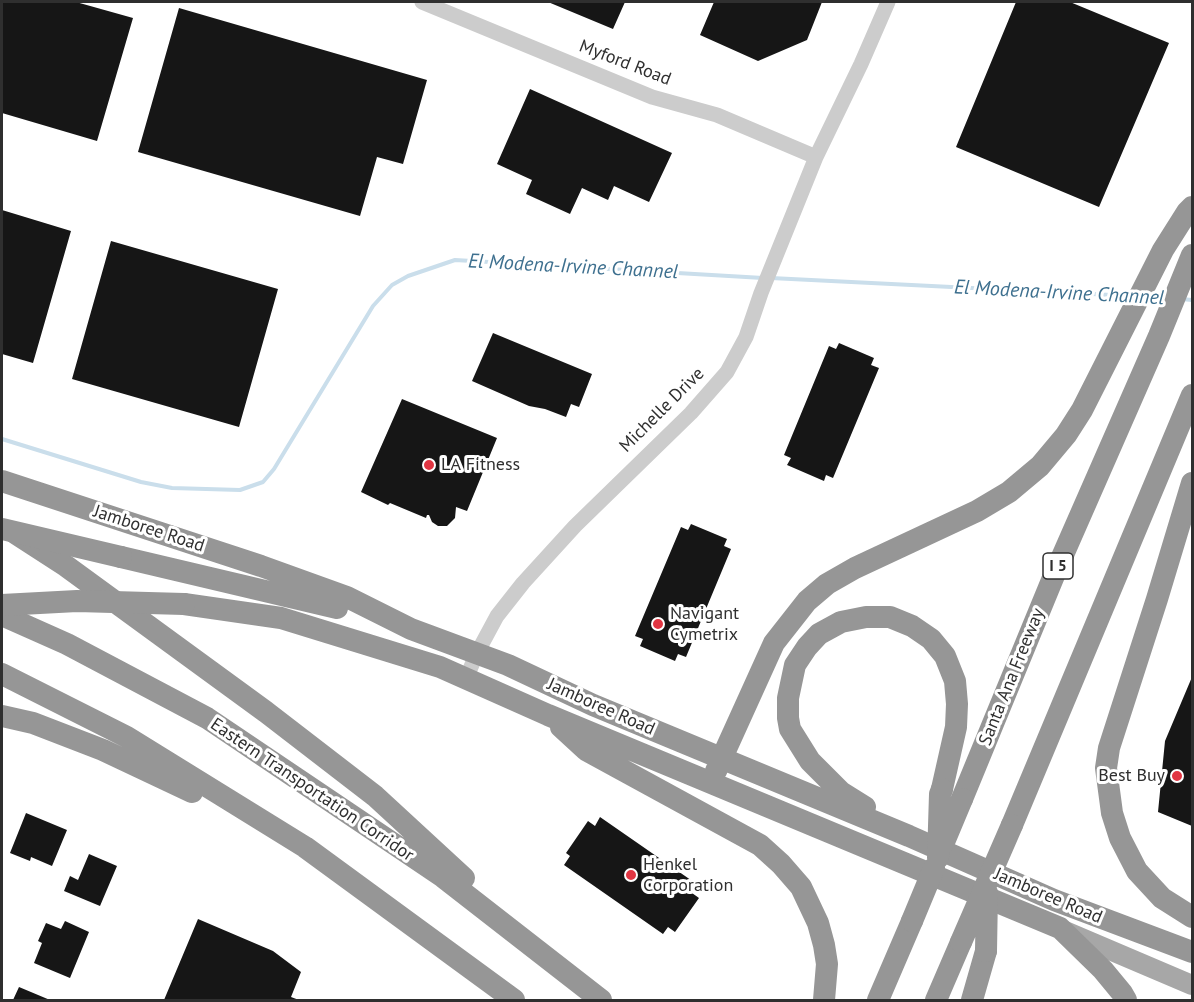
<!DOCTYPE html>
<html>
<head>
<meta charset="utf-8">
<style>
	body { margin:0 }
	#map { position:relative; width:1194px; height:1002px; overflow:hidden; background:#fff; font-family:"PT Sans",sans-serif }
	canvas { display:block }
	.frame { position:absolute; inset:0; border:3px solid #2f2f2f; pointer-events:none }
</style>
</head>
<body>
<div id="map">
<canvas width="1194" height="1002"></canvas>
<div class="frame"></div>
</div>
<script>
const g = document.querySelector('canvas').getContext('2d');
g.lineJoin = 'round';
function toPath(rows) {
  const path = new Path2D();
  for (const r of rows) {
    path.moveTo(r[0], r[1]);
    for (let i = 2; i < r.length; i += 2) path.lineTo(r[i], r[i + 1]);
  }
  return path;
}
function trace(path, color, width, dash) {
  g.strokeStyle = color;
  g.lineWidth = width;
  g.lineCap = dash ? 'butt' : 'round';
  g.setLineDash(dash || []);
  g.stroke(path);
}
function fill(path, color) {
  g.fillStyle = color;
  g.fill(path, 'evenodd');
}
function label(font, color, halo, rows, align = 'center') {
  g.font = font + ' "PT Sans",sans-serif';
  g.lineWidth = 6;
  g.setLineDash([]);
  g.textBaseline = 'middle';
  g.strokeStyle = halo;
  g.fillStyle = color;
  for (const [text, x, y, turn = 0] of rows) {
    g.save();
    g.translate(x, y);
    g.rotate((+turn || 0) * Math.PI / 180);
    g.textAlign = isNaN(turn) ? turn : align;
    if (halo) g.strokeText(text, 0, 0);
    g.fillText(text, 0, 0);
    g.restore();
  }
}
trace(toPath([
	[771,278,1132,296],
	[1148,297,1165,298],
	[1181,299,1192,300],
	[2,439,141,482,172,488,240,490,263,482,274,469,373,306,392,285,408,276,455,260,763,278]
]), '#cadeeb', 4);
fill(toPath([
	[2,2,76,2,133,18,97,141,2,113],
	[548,2,625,2,613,29],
	[714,2,822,2,807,40,758,61,700,35],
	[1016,2,1070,2,1169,43,1099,207,956,147],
	[179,8,427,80,403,164,377,157,360,216,138,152],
	[530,89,672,153,649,202,614,186,608,200,582,188,570,214,526,194,532,180,497,164],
	[2,210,71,231,33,363,2,354],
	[111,241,278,289,239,427,72,379],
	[493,333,592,374,579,407,571,404,566,417,545,409,529,406,472,381],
	[839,343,874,358,871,365,879,368,833,478,826,475,824,481,787,465,791,458,784,455,829,346,836,349],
	[402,399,497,438,467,511,456,507,455,518,447,526,438,526,432,522,429,515,427,515,426,518,390,503,388,505,361,492],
	[691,524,727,539,724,546,731,549,686,657,678,654,675,661,640,646,643,639,635,636,681,527,688,530],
	[1192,677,1192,826,1158,812,1165,741],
	[26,813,67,830,52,866,31,857,30,861,10,853],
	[600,817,698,885,692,893,699,898,675,932,668,927,663,934,564,865,570,856,566,853,588,821,595,826],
	[89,854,117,866,100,906,64,891,70,876,78,880],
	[198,919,273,951,301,972,291,997,299,1000,164,1000],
	[65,921,89,932,70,978,34,963,42,943,38,941,46,923,61,929],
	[19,987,50,1000,13,1000]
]), '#161616');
trace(toPath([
	[422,2,652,97,717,115,816,157],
	[466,679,476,655,497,616,523,583,575,526,691,413,727,372,746,337,761,293,816,157,861,64,888,2]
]), '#ccc', 15);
trace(toPath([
	[1065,931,1192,985]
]), '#a7a7a7', 20);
trace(toPath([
	[2,481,261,566,347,597,411,629,508,665,593,705,909,836,1054,900,1192,952],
	[1192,483,1157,599,1109,748,1106,768,1112,813,1120,838,1137,871,1162,898,1192,917],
	[15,533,66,566,266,712,375,796,464,878],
	[121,557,337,608],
	[184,604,281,618,440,667,548,715,1060,928,1103,970,1122,993,1126,1000],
	[2,615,67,644,207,718,443,877,601,1000],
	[2,674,127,737,305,847,514,1000],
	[2,716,33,723,103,750,192,792],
	[561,727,586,750,760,845,781,864,801,887,818,923,824,945,827,964,824,1000],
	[716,771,774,643,807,601,827,584,855,568,977,511,1009,492,1040,466,1066,435,1082,410,1163,250,1187,212,1192,207],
	[962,799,1055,573,1159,336,1192,255],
	[865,807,841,792,810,761,790,729,788,718,788,698,795,665,807,647,819,634,841,622,866,617,890,617,912,626,931,639,945,656,955,681,957,704,956,727,942,789],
	[1012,825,1192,395],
	[878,1000,912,921],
	[936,1000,961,942],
	[972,1000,986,951]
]), '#969696', 22);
trace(toPath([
	[2,529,121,557],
	[2,605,77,601,184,604],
	[944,842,962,799],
	[938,858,940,794,942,789],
	[912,921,934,868],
	[961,942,1012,825],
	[986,951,987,893]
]), '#969696', 22);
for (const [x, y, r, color] of [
	[429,465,6,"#e13542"],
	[658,624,6,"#e13542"],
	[1177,776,6,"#e13542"],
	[631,875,6,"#e13542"]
]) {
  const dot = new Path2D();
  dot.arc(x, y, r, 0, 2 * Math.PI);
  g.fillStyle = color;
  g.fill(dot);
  trace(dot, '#fff', 2);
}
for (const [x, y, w] of [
	[1058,566,30]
]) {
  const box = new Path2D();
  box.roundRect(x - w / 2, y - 13, w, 26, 4.5);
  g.fillStyle = '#fff';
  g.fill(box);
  trace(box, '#2f2f2f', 1.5);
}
label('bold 16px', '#2f2f2f', null, [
	["I 5",1058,566]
]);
label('18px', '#2f2f2f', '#fff', [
	["Myford Road",625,63,21],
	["Michelle Drive",662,410,-45],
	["Jamboree Road",149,529,18],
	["Santa Ana Freeway",1012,677,-68],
	["Jamboree Road",601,707,24],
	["Eastern Transportation Corridor",312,790,34],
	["Jamboree Road",1048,896,23]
]);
label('18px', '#2f2f2f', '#fff', [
	["LA Fitness",441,465],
	["Navigant",670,614],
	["Cymetrix",670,635],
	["Best Buy",1165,776,"right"],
	["Henkel",643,865],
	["Corporation",643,886]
], 'left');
label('italic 20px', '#3e708f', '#fff', [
	["El Modena-Irvine Channel",573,267,3],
	["El Modena-Irvine Channel",1059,293,3]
]);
</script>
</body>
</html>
